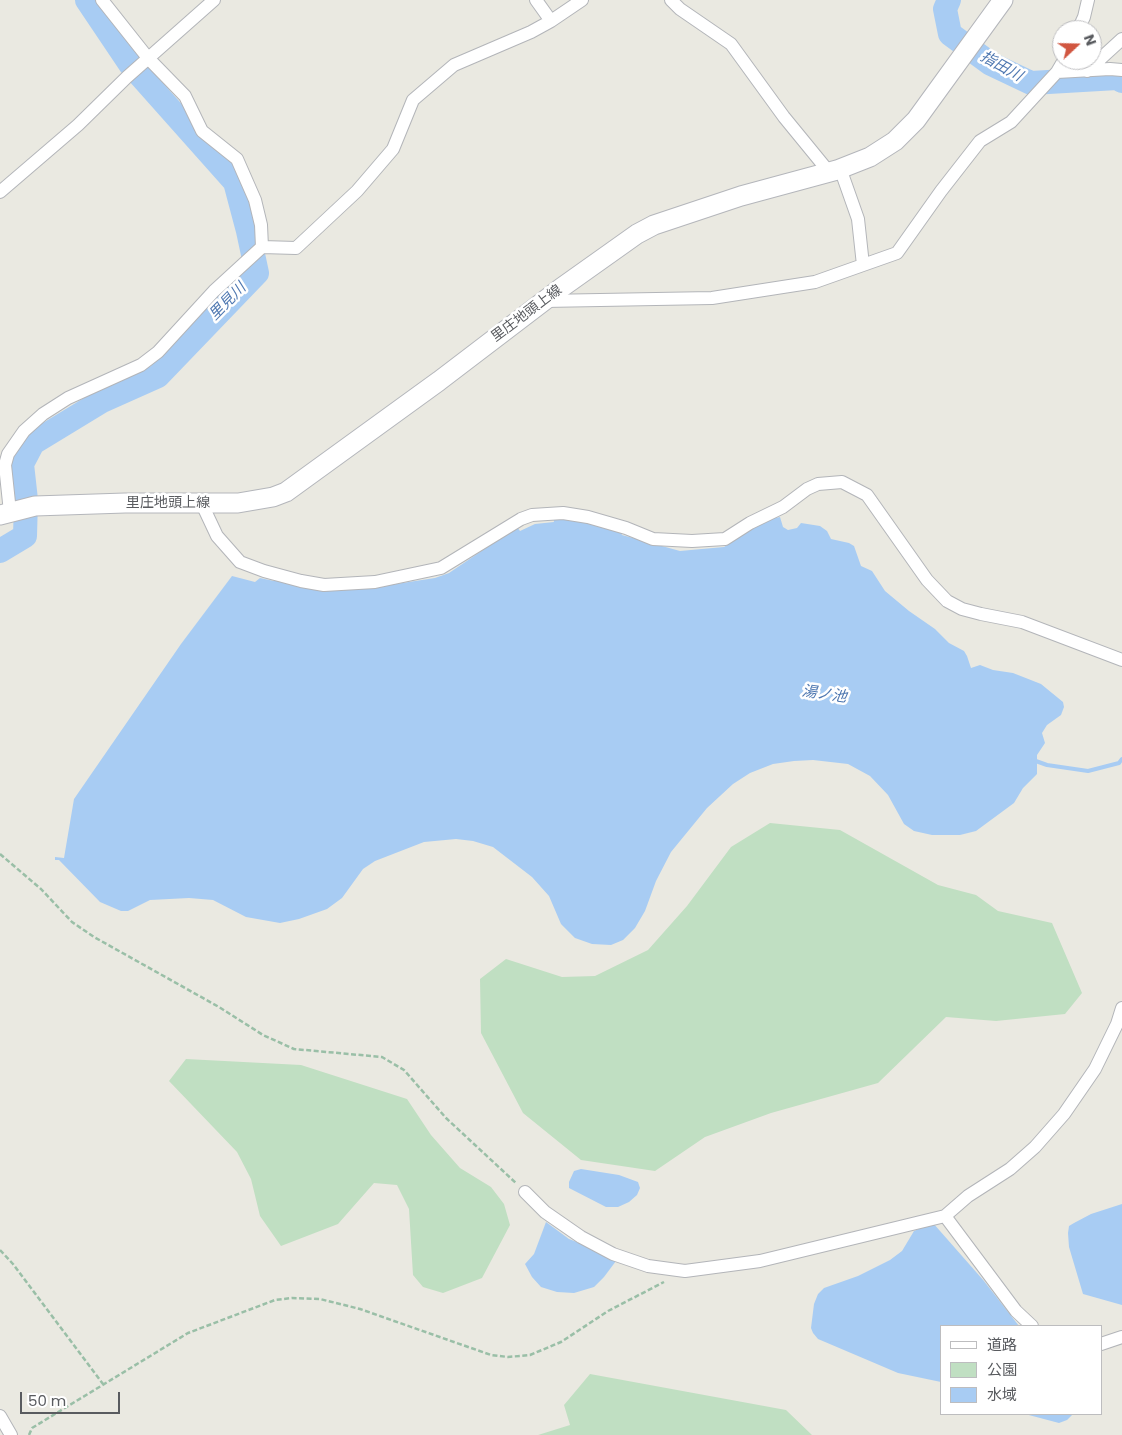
<!DOCTYPE html>
<html>
<head>
<meta charset="utf-8">
<style>
	body { margin:0 }
	#map { position:relative; width:1122px; height:1435px; overflow:hidden; background:#eae9e1; font-family:Poppins,"Noto Sans JP",sans-serif }
	canvas { display:block }
	.legend { position:absolute; left:940px; top:1325px; width:162px; height:90px; box-sizing:border-box; background:#fff; border:1px solid #bdbdbf; margin:0; padding:6px 9px; list-style:none; font-size:15px; color:#595b5f }
	.legend li { display:flex; align-items:center; gap:10px; height:25px }
	.legend b { width:25px; border:1px solid #bdbdbf }
	.north { position:absolute; left:1052px; top:20px; width:50px; height:50px; box-sizing:border-box; background:#fff; border:1px solid #bdbdbf; border-radius:50%; rotate:69deg; font-size:14px; font-weight:700; line-height:20px; text-align:center; color:#595b5f }
	.north::after { content:''; display:block; margin:auto; width:18px; height:22px; background:#d15640; clip-path:polygon(50% 0,100% 100%,50% 72%,0 100%) }
	.scale { position:absolute; left:20px; top:1392px; width:100px; height:22px; box-sizing:border-box; border:2px solid #595b5f; border-top:0; padding-left:6px; font-size:15px; line-height:18px; white-space:nowrap; color:#595b5f; -webkit-text-stroke:4px #fff; paint-order:stroke }
</style>
</head>
<body>
<div id="map">
<canvas width="1122" height="1435"></canvas>
<ul class="legend">
<li><b style="height:6px;background:#fff"></b>道路</li>
<li><b style="height:14px;background:#c0dfc2"></b>公園</li>
<li><b style="height:14px;background:#a8ccf3"></b>水域</li>
</ul>
<div class="north">N</div>
<div class="scale">50 m</div>
</div>
<script>
const g = document.querySelector('canvas').getContext('2d');
g.lineJoin = 'round';
function fill(path, color) {
  g.fillStyle = color;
  g.fill(path, 'evenodd');
}
function toPath(rows) {
  const path = new Path2D();
  for (const r of rows) {
    path.moveTo(r[0], r[1]);
    for (let i = 2; i < r.length; i += 2) path.lineTo(r[i], r[i + 1]);
  }
  return path;
}
function trace(path, color, width, dash) {
  g.strokeStyle = color;
  g.lineWidth = width;
  g.lineCap = dash ? 'butt' : 'round';
  g.setLineDash(dash || []);
  g.stroke(path);
}
function label(font, color, halo, rows, align = 'center') {
  g.font = font + ' Poppins,"Noto Sans JP",sans-serif';
  g.lineWidth = 5;
  g.setLineDash([]);
  g.textBaseline = 'middle';
  g.strokeStyle = halo;
  g.fillStyle = color;
  for (const [text, x, y, turn = 0] of rows) {
    g.save();
    g.translate(x, y);
    g.rotate((+turn || 0) * Math.PI / 180);
    g.textAlign = isNaN(turn) ? turn : align;
    if (halo) g.strokeText(text, 0, 0);
    g.fillText(text, 0, 0);
    g.restore();
  }
}
fill(toPath([
	[770,823,840,830,938,885,976,895,998,911,1052,923,1082,993,1065,1014,996,1021,946,1017,878,1083,771,1113,705,1137,655,1171,581,1160,523,1113,481,1033,480,979,506,959,562,977,595,976,648,950,687,906,731,847],
	[186,1059,301,1065,407,1099,431,1135,460,1168,491,1187,504,1204,510,1225,482,1278,443,1293,423,1287,413,1275,409,1209,397,1185,374,1183,338,1224,281,1246,260,1216,251,1179,237,1152,169,1081],
	[590,1374,786,1410,812,1435,538,1435,570,1425,564,1405]
]), '#c0dfc2');
fill(toPath([
	[553,516,619,528,622,535,680,551,724,547,766,520,780,517,783,527,788,530,797,528,801,523,820,526,827,531,831,539,849,543,854,546,861,566,872,571,885,591,909,611,935,629,949,643,964,651,967,656,971,668,980,665,993,670,1013,673,1041,684,1063,702,1064,707,1061,715,1047,725,1042,733,1045,743,1037,755,1037,774,1023,788,1014,803,976,831,960,835,932,835,914,831,904,824,888,795,870,776,848,764,813,760,794,761,773,764,750,773,733,784,707,808,671,852,656,881,645,911,635,928,623,940,611,945,592,944,575,938,561,924,549,896,532,877,493,847,473,841,456,839,424,842,375,861,363,869,342,898,327,909,299,919,280,923,246,917,213,900,189,898,150,900,128,911,121,911,100,902,59,860,55,860,55,857,64,858,74,799,181,644,232,576,255,582,260,578,274,581,277,577,389,585,435,578,449,573,517,527,520,531,535,524,554,522],
	[581,1169,619,1175,638,1182,640,1188,637,1195,629,1202,618,1207,606,1207,569,1188,569,1182,574,1171],
	[1122,1204,1122,1305,1083,1294,1069,1247,1068,1233,1069,1226,1074,1223,1091,1214],
	[546,1222,569,1239,616,1257,616,1261,604,1277,594,1287,574,1293,557,1292,541,1287,532,1277,525,1264,534,1254],
	[933,1223,984,1281,1019,1326,941,1326,941,1382,898,1373,818,1339,813,1333,811,1328,814,1304,818,1294,824,1288,858,1276,890,1260,902,1251,914,1231],
	[1025,1414,1073,1414,1067,1420,1059,1423]
]), '#a8ccf3');
trace(toPath([
	[1033,760,1047,765,1088,771,1119,763,1122,759]
]), '#a8ccf3', 4);
trace(toPath([
	[949,0,945,9,950,34,991,64,1031,83,1117,78,1122,81],
	[0,551,25,536,26,500,22,464,33,443,102,401,158,376,257,273,248,231,235,182,130,64,87,0]
]), '#a8ccf3', 24);
const street = toPath([
	[102,0,148,58,185,96,202,131,237,159,255,200,261,225,262,247],
	[536,0,551,21],
	[671,0,680,9,731,44,784,117,829,172],
	[1078,30,1084,17,1088,0],
	[1087,71,1122,39],
	[1057,72,1110,69,1122,70],
	[840,168,858,219,863,265,897,253,941,191,980,141,1011,122,1057,72,1064,60],
	[0,192,78,125,127,77,214,0],
	[544,301,712,298,815,282,863,265],
	[201,502,217,536,240,562,264,571,301,581,324,585,375,582,441,568,521,519,532,515,563,513,588,517,626,528,653,539,692,541,725,539,750,523,783,507,807,489,818,484,842,482,867,495,927,580,947,601,962,609,981,614,1022,622,1122,660],
	[10,512,5,465,8,454,24,431,43,414,68,398,141,365,158,352,214,291,262,247,296,248,357,191,393,149,413,100,454,65,531,32,551,21,582,0],
	[525,1192,545,1212,581,1237,613,1254,648,1266,685,1271,760,1261,945,1216,968,1196,1010,1169,1035,1147,1064,1114,1095,1069,1117,1024,1122,1008],
	[945,1216,1016,1311,1032,1326],
	[1101,1344,1122,1337],
	[0,1416,11,1435]
]);
const secondary = toPath([
	[0,515,35,506,125,503,238,503,273,497,286,492,439,381,561,288,637,234,654,225,741,196,837,170,870,157,895,141,916,120,1003,0]
]);
trace(street, '#b3b5b9', 14);
trace(secondary, '#b4b6bb', 21);
trace(toPath([
	[0,854,41,889,72,922,94,937,219,1007,263,1035,294,1049,382,1057,404,1070,446,1118,517,1184],
	[0,1250,13,1264,103,1384],
	[29,1435,32,1428,188,1333,275,1300,292,1298,320,1299,360,1309,491,1355,508,1357,530,1355,561,1342,608,1311,664,1282]
]), '#9abfa7', 2.5, [5, 2.5]);
trace(street, '#fff', 12);
trace(secondary, '#fff', 19);
label('14px', '#595b5f', '#fff', [
	["里庄地頭上線",527,314,-37],
	["里庄地頭上線",168,503]
]);
label('italic 15px', '#4f78b1', '#fff', [
	["指田川",1001,67,29],
	["里見川",228,302,-46],
	["湯ノ池",824,695,8]
]);
</script>
</body>
</html>
